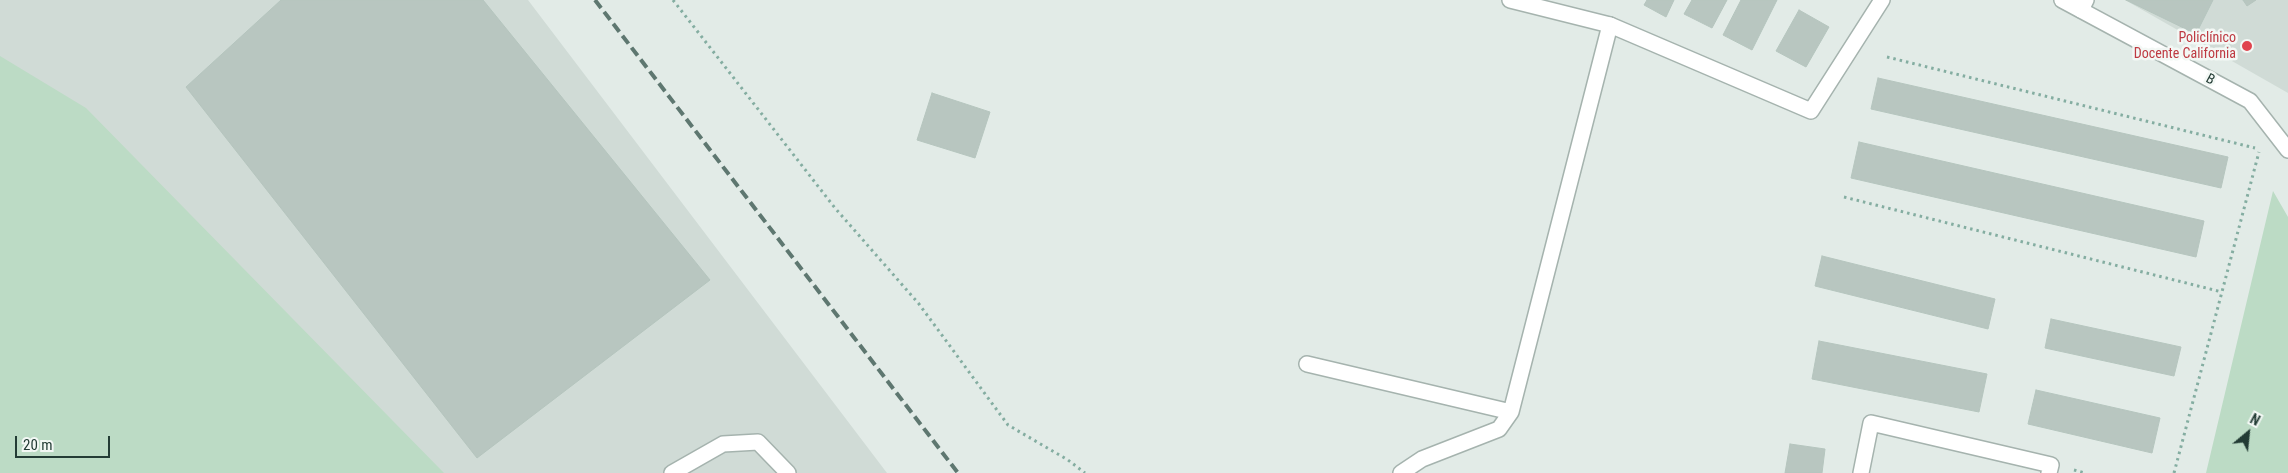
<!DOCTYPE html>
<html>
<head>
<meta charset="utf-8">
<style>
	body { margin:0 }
	#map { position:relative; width:2288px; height:473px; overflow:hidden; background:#e2ebe7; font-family:"Roboto Condensed",sans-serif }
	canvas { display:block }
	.north { position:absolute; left:2223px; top:408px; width:50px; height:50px; -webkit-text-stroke:4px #f3f8f5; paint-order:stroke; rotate:28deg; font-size:14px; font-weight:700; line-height:20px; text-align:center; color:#233c35 }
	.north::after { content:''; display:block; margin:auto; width:18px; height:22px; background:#233c35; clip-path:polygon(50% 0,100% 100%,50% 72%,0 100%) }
	.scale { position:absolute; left:15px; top:436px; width:95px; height:22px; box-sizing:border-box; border:2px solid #233c35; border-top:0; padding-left:6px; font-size:15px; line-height:18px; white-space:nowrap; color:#233c35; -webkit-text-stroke:4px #f3f8f5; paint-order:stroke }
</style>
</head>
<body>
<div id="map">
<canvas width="2288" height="473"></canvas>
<div class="north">N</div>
<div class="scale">20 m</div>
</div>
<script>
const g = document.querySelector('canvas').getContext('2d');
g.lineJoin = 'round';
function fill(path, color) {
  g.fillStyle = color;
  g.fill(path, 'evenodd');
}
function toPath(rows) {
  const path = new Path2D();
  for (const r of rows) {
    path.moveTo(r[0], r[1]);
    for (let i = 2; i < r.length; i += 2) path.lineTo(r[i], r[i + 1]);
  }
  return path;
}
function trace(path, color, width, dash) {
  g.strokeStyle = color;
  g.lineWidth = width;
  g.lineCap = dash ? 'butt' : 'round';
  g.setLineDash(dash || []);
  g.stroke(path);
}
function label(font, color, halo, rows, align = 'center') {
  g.font = font + ' "Roboto Condensed",sans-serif';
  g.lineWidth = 5;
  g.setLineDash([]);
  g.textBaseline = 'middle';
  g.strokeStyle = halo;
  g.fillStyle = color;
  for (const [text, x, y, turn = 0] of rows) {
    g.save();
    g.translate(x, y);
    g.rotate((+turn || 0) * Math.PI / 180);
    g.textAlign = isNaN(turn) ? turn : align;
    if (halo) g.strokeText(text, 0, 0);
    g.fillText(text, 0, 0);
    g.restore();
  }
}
fill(toPath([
	[0,0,528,0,887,473,0,473],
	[2125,0,2288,0,2288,93]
]), '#d0dbd6');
fill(toPath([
	[0,56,86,108,444,473,0,473],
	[2273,191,2288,217,2288,473,2206,473]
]), '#bcdbc5');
const building = toPath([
	[281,0,483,0,710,280,477,458,186,87,281,0],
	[1647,0,1674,0,1666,17,1644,5,1647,0],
	[1692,0,1727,0,1712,28,1684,14,1692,0],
	[1741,0,1777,0,1752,50,1723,35,1741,0],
	[2126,0,2213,0,2196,34,2126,0],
	[2243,0,2256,0,2247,6,2243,0],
	[1799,10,1829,27,1806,67,1776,51,1799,10],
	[1878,78,2228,157,2221,188,1871,109,1878,78],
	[932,93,990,112,975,158,917,140,932,93],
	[1859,142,2204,221,2196,257,1851,178,1859,142],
	[1822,256,1995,299,1988,329,1815,286,1822,256],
	[2051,319,2181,347,2174,376,2045,348,2051,319],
	[1819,341,1987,374,1979,412,1812,379,1819,341],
	[2036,390,2160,418,2152,453,2028,424,2036,390],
	[1790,444,1825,449,1822,473,1785,473,1790,444]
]);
fill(building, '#b8c6c0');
trace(building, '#b5c5be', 1);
const lane = toPath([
	[2081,10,2086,0],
	[1307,364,1511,412,1610,25],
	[672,473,723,444,758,442,788,473],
	[1401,473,1422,459,1499,429,1511,412]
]);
const street = toPath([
	[1510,0,1610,25,1811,111,1882,0],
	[2062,0,2250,101,2288,150],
	[1861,473,1871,423,2051,465,2049,473]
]);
trace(lane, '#a5b3ae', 18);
trace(street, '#a5b3ae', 18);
trace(toPath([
	[673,0,835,208,919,304,1008,425,1068,460,1085,473],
	[1887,57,2255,148],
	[1844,197,2222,292],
	[2074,470,2085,473],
	[2174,473,2259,152]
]), '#84ada1', 3, [2.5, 4]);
trace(lane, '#fff', 15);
trace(street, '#fff', 15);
trace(toPath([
	[595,0,958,473]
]), '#5e7770', 4, [10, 5]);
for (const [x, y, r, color] of [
	[2247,46,6,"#e0444e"]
]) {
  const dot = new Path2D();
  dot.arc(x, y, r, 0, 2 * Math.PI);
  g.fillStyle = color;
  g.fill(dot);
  trace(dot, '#f3f8f5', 2);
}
label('14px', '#be3a42', '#f3f8f5', [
	["Policlínico",2236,38],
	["Docente California",2236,54]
], 'right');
label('14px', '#233c35', '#f3f8f5', [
	["B",2210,80,28]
]);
</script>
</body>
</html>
